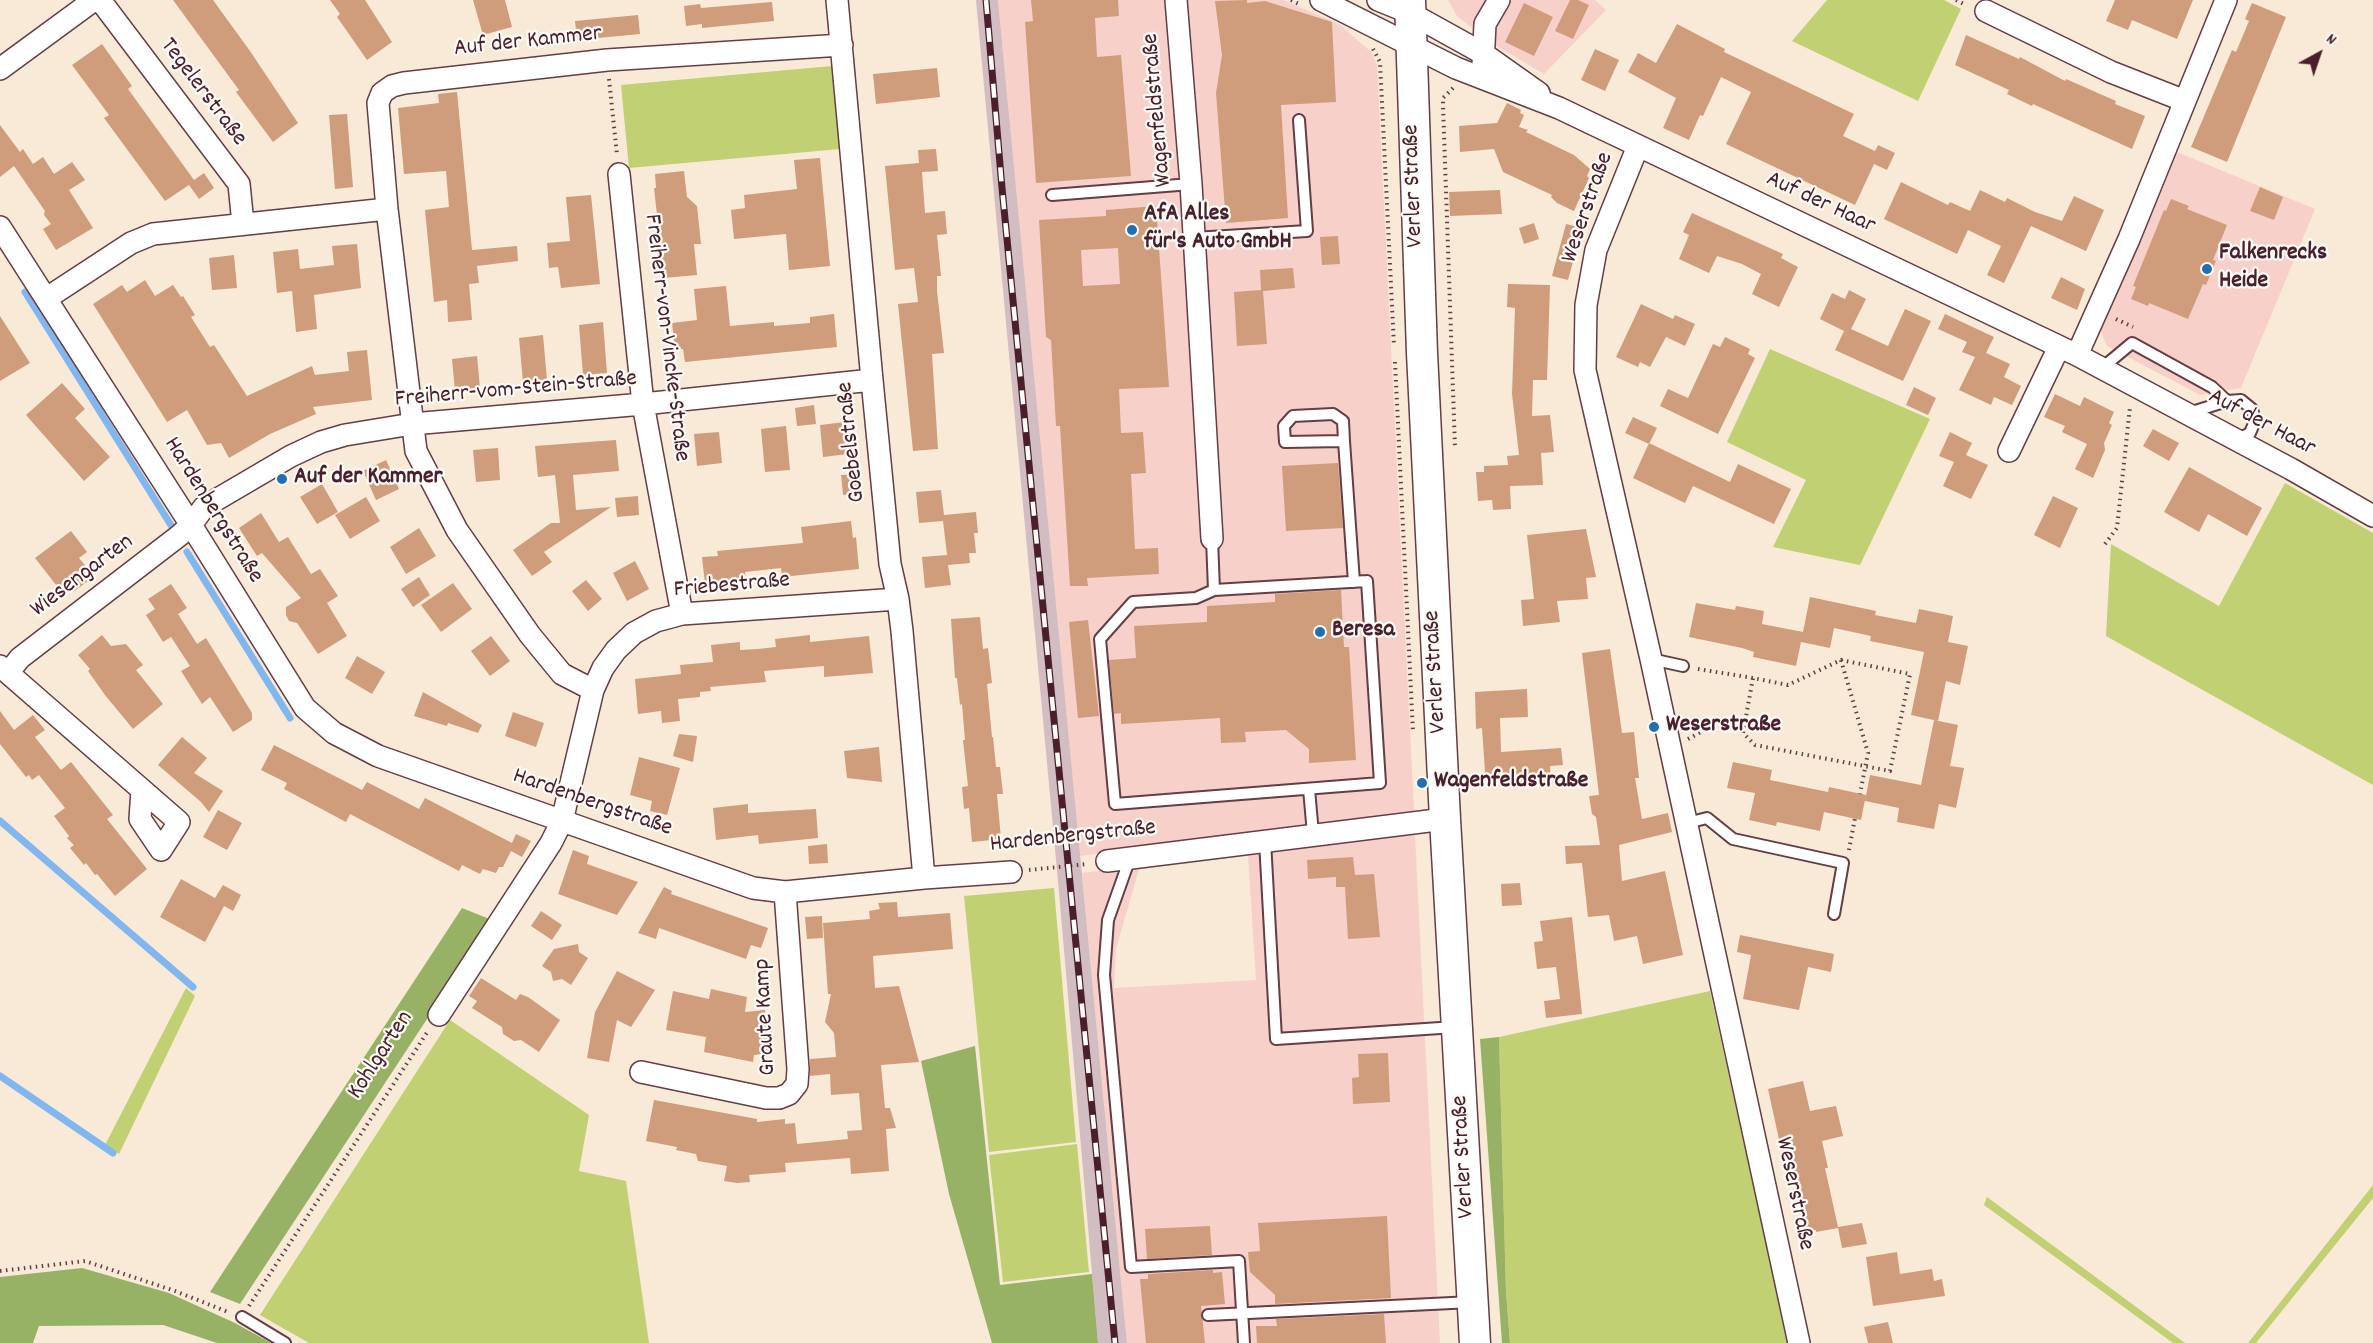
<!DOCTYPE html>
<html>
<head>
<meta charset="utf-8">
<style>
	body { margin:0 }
	#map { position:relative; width:2373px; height:1343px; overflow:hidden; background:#f8ead7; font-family:Dekko,sans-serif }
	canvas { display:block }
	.north { position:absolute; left:2289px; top:24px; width:60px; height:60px; -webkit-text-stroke:4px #fdfcf7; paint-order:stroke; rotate:40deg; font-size:16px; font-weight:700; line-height:24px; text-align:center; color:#4a1f2b }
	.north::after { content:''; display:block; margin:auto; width:21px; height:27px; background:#4a1f2b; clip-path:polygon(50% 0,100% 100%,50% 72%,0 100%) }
</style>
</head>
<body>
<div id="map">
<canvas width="2373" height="1343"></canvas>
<div class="north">N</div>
</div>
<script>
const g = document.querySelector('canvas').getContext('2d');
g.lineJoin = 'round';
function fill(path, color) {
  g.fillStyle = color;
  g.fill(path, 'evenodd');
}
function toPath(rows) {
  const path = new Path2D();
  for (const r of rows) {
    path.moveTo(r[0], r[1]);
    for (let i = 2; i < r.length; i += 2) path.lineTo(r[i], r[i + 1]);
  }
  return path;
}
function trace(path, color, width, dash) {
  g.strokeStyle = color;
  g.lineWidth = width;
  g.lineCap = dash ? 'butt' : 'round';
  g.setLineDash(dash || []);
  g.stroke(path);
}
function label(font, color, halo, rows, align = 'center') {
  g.font = font + ' Dekko,sans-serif';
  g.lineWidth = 4.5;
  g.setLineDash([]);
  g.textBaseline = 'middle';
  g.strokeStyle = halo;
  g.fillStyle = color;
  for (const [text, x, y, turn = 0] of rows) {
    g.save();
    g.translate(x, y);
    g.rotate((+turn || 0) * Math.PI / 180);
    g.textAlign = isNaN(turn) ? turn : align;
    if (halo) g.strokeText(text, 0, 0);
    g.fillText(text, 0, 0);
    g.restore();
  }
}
fill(toPath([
	[998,0,1283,0,1339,24,1371,52,1377,65,1414,811,1080,856],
	[1448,0,1595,0,1606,10,1544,74,1498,47,1467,24,1457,16],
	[2172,150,2315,209,2241,388,2200,395,2107,346,2100,330],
	[1415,835,1440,1343,1127,1343,1082,873,1140,866,1116,949,1114,988,1256,980,1248,855,1368,839]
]), '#f7d0ca');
fill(toPath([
	[976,0,998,0,1127,1343,1098,1343,1058,881]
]), '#d2bec2');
fill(toPath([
	[1827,0,1944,0,1961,9,1918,101,1792,41],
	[832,66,840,149,629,168,621,85],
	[1770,349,1930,419,1860,565,1773,547,1806,480,1727,442],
	[2285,483,2373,533,2373,785,2106,636,2111,544,2219,606],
	[1054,888,1076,1142,989,1152,964,896],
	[186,988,195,996,119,1154,105,1145],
	[1710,991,1788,1343,1510,1343,1506,1292,1499,1037],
	[450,1020,589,1115,579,1171,626,1181,649,1343,309,1343,260,1315],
	[1077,1144,1089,1272,1003,1282,989,1155],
	[2373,1185,2373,1198,2256,1343,2248,1343],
	[1987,1197,2185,1343,2173,1343,1984,1205]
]), '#c0d073');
fill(toPath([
	[462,908,492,920,240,1304,210,1292],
	[1499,1037,1506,1292,1510,1343,1502,1343,1480,1039],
	[975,1046,1000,1285,1092,1274,1098,1343,992,1343,949,1194,921,1061],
	[82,1268,169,1293,235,1323,271,1343,217,1343,163,1325,39,1326,33,1343,0,1343,0,1277]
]), '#98b265');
trace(toPath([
	[25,292,174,530],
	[187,552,290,718],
	[0,821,193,987],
	[0,1076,113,1153]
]), '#81b6ef', 7);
fill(toPath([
	[173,0,213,0,250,51,298,123,273,142,236,92,239,90],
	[330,0,365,0,392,42,367,60,337,17,340,14],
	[473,0,505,0,512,27,483,35],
	[1031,0,1118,0,1119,16,1095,18,1097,57,1121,55,1131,176,1036,183,1025,22,1033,21],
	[1247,0,1247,3,1265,1,1332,22,1336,102,1281,105,1288,218,1226,223,1216,93,1222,55,1215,1],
	[1570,0,1578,0,1589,5,1573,39,1555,31],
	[2115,0,2193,0,2177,39,2132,20,2128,30,2106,21],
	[772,2,774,21,702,28,702,24,686,26,684,6,700,4,701,8],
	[1524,3,1553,17,1534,56,1505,42],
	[2252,3,2286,17,2227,162,2191,147,2232,50,2236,52,2249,21,2245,19],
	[638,15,640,34,577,40,575,21],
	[1677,24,1725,49,1724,52,1854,114,1843,136,1875,151,1878,145,1895,153,1887,170,1874,164,1855,205,1726,144,1751,92,1721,77,1703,116,1700,115,1689,140,1663,128,1676,98,1628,72,1638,53,1656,63],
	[1966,35,2019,59,2020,57,2065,81,2066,79,2116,101,2115,104,2145,116,2132,149,2033,104,2032,106,2007,94,2009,90,1955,65],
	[102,44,132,86,128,89,194,180,204,173,214,188,199,199,189,185,165,201,104,118,109,115,72,65],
	[1595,49,1619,60,1605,91,1581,80],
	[937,68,940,97,876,104,873,74],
	[457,92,472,250,517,246,518,261,477,266,479,283,469,284,472,320,448,322,447,300,434,302,425,210,449,207,446,171,404,174,398,108,439,103,438,94],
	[1507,103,1521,110,1520,113,1524,115,1519,127,1528,130,1526,132,1574,155,1590,169,1587,176,1589,178,1574,211,1557,203,1551,197,1552,195,1503,172,1494,149,1460,152,1459,126,1497,123],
	[347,114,353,187,335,189,329,115],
	[0,125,20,152,23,149,33,164,43,157,54,174,72,162,85,180,69,190,93,228,56,250,43,229,51,224,44,215,45,211,14,166,0,177],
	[936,149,938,171,922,172,925,213,945,211,947,234,937,235,941,276,937,276,937,291,944,353,932,354,938,449,913,451,898,304,918,302,914,268,895,270,885,166,919,163,918,150],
	[820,158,830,266,789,270,786,234,734,239,731,210,745,208,744,195,797,189,794,160],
	[684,171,687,197,697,206,701,244,694,244,697,275,664,278,654,188,656,188,655,174],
	[1901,182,1948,205,1950,202,1970,211,1980,190,2005,202,2007,198,2035,212,2062,221,2074,196,2104,210,2086,251,2031,226,2004,283,1987,275,2001,246,1968,230,1957,254,1884,219],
	[2260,187,2283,197,2274,220,2250,211],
	[1500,190,1502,214,1450,216,1449,192],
	[591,195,600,284,561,288,558,267,549,268,547,243,570,241,566,197],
	[2171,199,2189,206,2187,209,2227,225,2213,260,2216,261,2206,285,2203,284,2188,319,2149,303,2148,306,2131,299,2136,287,2133,286,2164,210,2166,211],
	[1156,206,1169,387,1119,389,1121,433,1143,432,1146,473,1131,474,1135,549,1158,548,1159,574,1087,578,1088,586,1070,586,1060,426,1056,426,1051,340,1046,337,1039,220,1106,216,1106,210],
	[1118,248,1120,284,1083,286,1081,250],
	[1692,213,1783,254,1781,258,1798,267,1779,307,1752,294,1761,274,1742,264,1717,256,1709,273,1679,259,1689,235,1683,232],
	[1534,223,1539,239,1524,244,1519,228],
	[1566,224,1582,228,1568,280,1552,276],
	[1338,236,1340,264,1322,265,1320,237],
	[357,244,361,288,314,295,317,329,296,332,292,291,277,293,273,252,298,249,300,269,334,265,332,246],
	[234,255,237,288,212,290,209,258],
	[1293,268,1295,288,1263,291,1267,344,1237,346,1234,292,1261,290,1260,270],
	[2061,277,2085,289,2077,310,2051,298],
	[145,280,155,296,173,285,181,297,183,296,195,315,191,317,210,347,214,345,247,396,312,366,315,375,349,371,347,352,367,350,372,400,313,407,316,414,270,434,229,458,221,443,207,445,187,410,167,422,93,304,122,285,127,292],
	[1508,284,1550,285,1547,380,1533,380,1532,416,1550,415,1554,452,1541,453,1543,485,1510,486,1511,509,1493,510,1492,500,1478,501,1476,472,1484,472,1484,466,1508,465,1507,456,1519,455,1512,394,1515,308,1507,307],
	[726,286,730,326,774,322,774,326,810,323,810,317,834,314,837,347,685,362,683,349,675,350,672,323,697,320,694,289],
	[1849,290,1866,299,1851,329,1888,346,1905,309,1931,321,1903,381,1835,350,1844,331,1820,319,1832,293,1845,299],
	[1641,304,1673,319,1675,315,1695,324,1685,346,1666,337,1650,367,1640,362,1638,367,1616,357],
	[1945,314,1994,337,1986,353,2010,364,2004,377,2021,386,2012,405,1994,397,1991,405,1959,390,1975,357,1962,352,1967,342,1938,329],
	[0,316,30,363,0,381],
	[603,322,607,373,583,375,579,325],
	[543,335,547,380,523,382,519,338],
	[1725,337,1750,349,1748,354,1755,358,1718,434,1660,406,1668,389,1688,398,1713,344,1720,347],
	[477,356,480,388,455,391,452,359],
	[62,383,85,409,75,418,110,457,84,481,26,415],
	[1914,387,1936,398,1928,415,1906,405],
	[2055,394,2080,406,2084,397,2114,412,2109,423,2112,425,2104,443,2105,450,2093,478,2075,469,2087,444,2062,432,2065,426,2044,417],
	[814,405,816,424,797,426,795,408],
	[1633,417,1657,428,1649,444,1625,433],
	[845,422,848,454,823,457,820,425],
	[786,426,790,470,765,472,761,429],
	[2153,429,2179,443,2169,461,2143,446],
	[719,432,722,463,697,466,694,434],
	[1950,432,1972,443,1966,455,1988,465,1971,499,1943,486,1954,462,1939,456],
	[616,440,619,471,573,475,576,510,611,507,544,552,552,562,532,576,513,550,551,523,560,523,555,475,538,477,535,446],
	[1649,443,1730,482,1738,464,1791,489,1774,524,1693,486,1685,503,1633,478],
	[498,448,500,480,476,482,473,450],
	[386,460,399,489,376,500,363,471],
	[1338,463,1343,528,1286,531,1282,466],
	[2189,467,2262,508,2247,536,2208,514,2199,532,2164,512],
	[860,474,862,494,843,495,841,475],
	[322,484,338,512,317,524,300,497],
	[941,490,944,515,976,512,978,533,974,533,976,553,969,553,970,563,948,565,951,585,925,588,922,557,947,555,943,521,919,523,916,492],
	[638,496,639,515,617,517,615,498],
	[2053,496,2078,508,2060,548,2034,535],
	[366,497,380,521,350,539,335,515],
	[261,513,279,542,288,537,311,574,320,569,338,596,327,603,347,636,318,654,297,623,289,621,286,615,286,607,301,598,262,553,257,556,239,528],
	[851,521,853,538,856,537,859,569,782,577,781,568,745,572,746,580,705,584,702,557,718,556,717,551,803,543,801,527],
	[419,528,436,556,406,574,390,547],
	[1586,529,1596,577,1586,578,1588,599,1557,601,1560,622,1523,626,1521,600,1534,599,1527,535],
	[71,531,87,552,79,558,88,569,82,573,88,581,73,592,68,585,60,590,35,558],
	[635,561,649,589,627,601,613,573],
	[419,577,430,595,413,607,401,589],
	[586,580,602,599,588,611,572,591],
	[453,583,472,609,441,632,421,605],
	[171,584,187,608,178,614,197,644,206,638,252,713,252,720,233,732,210,697,202,704,181,671,190,666,171,637,163,642,146,615,155,609,148,599],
	[1341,590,1344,647,1349,647,1356,760,1309,763,1309,749,1286,730,1245,732,1246,742,1221,743,1220,718,1121,724,1121,713,1114,714,1109,660,1136,658,1134,626,1207,622,1207,606,1275,602,1275,594],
	[1810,597,1876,611,1875,615,1916,623,1919,609,1953,616,1948,642,1968,646,1960,685,1946,681,1938,721,1911,715,1924,652,1870,641,1871,636,1834,628,1830,648,1801,642],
	[1696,603,1735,610,1736,606,1764,611,1762,624,1803,632,1796,666,1753,657,1754,652,1742,648,1689,637],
	[980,617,983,649,988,648,992,683,987,684,992,737,993,737,996,767,1000,767,1003,794,997,794,1001,839,972,842,969,808,964,809,962,787,968,786,963,740,965,740,962,704,960,705,957,678,955,678,951,619],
	[1088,620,1099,716,1078,718,1069,622],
	[102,635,111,646,126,644,143,665,136,670,163,704,133,729,105,695,88,671,90,669,78,655],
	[810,635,810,642,869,636,873,673,824,677,824,666,764,671,766,682,710,687,711,691,700,692,700,697,678,699,680,721,662,723,661,711,638,714,635,679,681,674,680,665,713,662,711,645,740,642,740,650,758,649,776,647,775,639],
	[491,636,510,661,490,676,471,651],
	[1610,649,1622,733,1634,732,1639,778,1635,778,1642,819,1668,813,1672,832,1619,845,1622,881,1665,871,1683,955,1643,964,1637,936,1614,941,1609,915,1588,917,1582,863,1566,864,1565,846,1600,845,1596,817,1592,814,1589,796,1599,795,1582,653],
	[357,656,385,672,372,694,345,678],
	[1527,689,1528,717,1500,718,1501,752,1561,748,1563,765,1550,766,1551,783,1486,786,1482,728,1476,729,1475,692],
	[423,692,482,725,478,733,448,723,447,726,414,716],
	[0,711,14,730,33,715,45,730,35,737,61,770,71,762,113,815,107,819,147,869,115,896,97,874,95,875,86,863,84,865,70,848,74,845,67,838,69,836,54,816,65,808,39,775,32,780,29,775,26,777,0,744],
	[513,712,544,723,536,747,505,736],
	[1934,720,1958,725,1950,766,1964,768,1956,808,1939,804,1934,829,1897,822,1899,808,1865,801,1870,775,1921,785],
	[679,734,697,736,693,762,673,756],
	[182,737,207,758,194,773,223,791,209,812,201,802,158,765],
	[274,745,362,790,367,782,419,809,425,798,512,843,516,834,531,841,522,857,511,851,503,867,499,867,496,873,483,869,480,874,462,865,459,871,350,814,346,822,284,789,287,783,261,770],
	[879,747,882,782,847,778,844,751],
	[639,757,680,768,667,815,650,811,652,801,630,795],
	[1733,762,1772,770,1770,780,1828,792,1829,787,1866,795,1861,820,1824,812,1820,831,1777,822,1776,826,1749,820,1755,793,1727,788],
	[748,804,748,813,816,809,818,838,759,844,758,835,716,840,713,808],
	[218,810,242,823,227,850,203,837],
	[827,844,828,863,809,864,808,846],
	[573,850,589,856,587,864,638,882,617,915,558,894],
	[1353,857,1355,875,1374,874,1380,937,1348,939,1345,887,1336,887,1336,877,1308,879,1307,860],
	[181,879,215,898,223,885,241,895,233,911,224,906,205,942,160,917],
	[1520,883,1522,905,1502,906,1501,884],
	[664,887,672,891,671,894,768,928,761,948,751,945,746,959,659,928,656,939,638,933],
	[897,902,898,917,950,913,953,949,873,956,875,988,899,986,919,1062,881,1065,885,1108,890,1108,896,1128,886,1129,889,1171,851,1174,850,1158,785,1163,786,1172,749,1175,750,1182,737,1183,724,1181,727,1166,698,1161,696,1154,676,1150,677,1147,646,1141,654,1100,757,1119,757,1122,785,1119,785,1124,795,1123,797,1144,848,1139,847,1131,862,1130,859,1093,831,1095,830,1074,810,1076,810,1059,836,1057,834,1033,825,1022,831,994,828,994,823,923,870,919,869,911,880,909,878,903],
	[541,911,562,925,552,940,531,926],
	[822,916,823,938,807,939,805,917],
	[1572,917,1582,1014,1546,1018,1544,1001,1560,999,1556,967,1537,969,1534,942,1543,941,1540,921],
	[1740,935,1834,954,1831,972,1808,967,1799,1010,1743,999,1751,955,1737,952],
	[578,944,579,952,588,958,571,985,562,979,553,981,551,972,542,966,554,949],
	[617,971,655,990,631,1027,617,1020,609,1062,587,1058,595,1012],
	[481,978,516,1000,520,994,528,997,560,1020,539,1052,521,1040,514,1041,503,1034,502,1027,472,1008,477,1001,469,996],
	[711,989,747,997,745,1012,765,1010,765,1019,772,1032,767,1044,768,1053,754,1055,753,1062,704,1052,706,1037,666,1030,673,991,709,999],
	[1388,1053,1390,1102,1353,1104,1352,1078,1359,1077,1358,1054],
	[1803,1081,1810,1111,1836,1106,1843,1136,1822,1141,1828,1168,1825,1168,1838,1227,1862,1223,1867,1244,1842,1248,1838,1228,1816,1232,1816,1230,1804,1232,1793,1175,1787,1176,1768,1089],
	[1387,1216,1391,1298,1275,1304,1275,1295,1250,1272,1248,1252,1260,1251,1258,1223],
	[1210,1226,1212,1255,1147,1259,1145,1229],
	[1897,1252,1900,1274,1932,1269,1934,1281,1942,1279,1945,1296,1873,1306,1866,1257],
	[1213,1270,1213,1273,1222,1272,1225,1304,1201,1306,1205,1343,1146,1343,1140,1279,1148,1279,1148,1274],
	[1384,1314,1386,1343,1257,1343,1256,1326,1277,1326,1276,1319],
	[1888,1322,1893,1343,1868,1343,1864,1327]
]), '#cf9d7b');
const lane = toPath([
	[1052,195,1191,184],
	[1194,238,1307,231,1299,120],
	[2102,368,2132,343,2212,387,2227,401],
	[2189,413,2227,401,2241,400,2252,409,2255,421,2250,433,2237,440],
	[1344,441,1285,442,1284,426,1293,416,1333,414,1343,421,1344,441,1354,582],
	[1212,539,1214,590],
	[1367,581,1380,783,1115,804,1100,639,1133,602,1196,598,1214,590,1367,581],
	[1651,659,1683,666],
	[1309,789,1313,834],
	[1687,823,1707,818,1733,839,1843,863,1834,914],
	[1265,841,1276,1039,1455,1027],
	[1130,858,1108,920,1104,975,1131,1267,1239,1261,1244,1343],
	[1208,1315,1472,1302],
	[242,1317,285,1343]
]);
const street = toPath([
	[100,0,239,184,243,224],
	[837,0,872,380,890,564,898,599,902,631,924,878],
	[1176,0,1191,184,1212,539],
	[1321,0,1456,68,1559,108,2077,355,2291,469,2373,516],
	[1378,0,1410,13,1484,54,1539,93],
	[1986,11,2111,72,2185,101],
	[1483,65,1485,24,1499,0],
	[0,69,94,0],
	[1638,146,1596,250,1586,305,1585,370,1651,659,1799,1343],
	[619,174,643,404,682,614],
	[0,227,191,525,305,708,334,733,378,756,753,888,785,892,924,878,1011,872],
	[47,298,131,243,153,234,387,209],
	[2077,355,2129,239,2226,0],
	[2009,451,2059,347],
	[0,666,179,822,161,850,140,819,142,790],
	[8,673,20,658,180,535,191,525,204,507,291,456,321,442,345,435,412,424,643,404,872,380],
	[593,690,562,674,530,635,457,530,416,451,387,209,378,103,382,93,392,86,404,83,607,60,842,45],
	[1107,861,1445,819],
	[439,1015,551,843,562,821,593,690,603,668,616,650,634,633,656,621,682,614,898,599],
	[641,1072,766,1098,779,1098,789,1094,797,1084,798,1069,785,892]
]);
const secondary = toPath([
	[1410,0,1422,353,1445,819,1475,1343]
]);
trace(lane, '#643d45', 14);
trace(street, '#643d45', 24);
trace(secondary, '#643d45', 33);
trace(toPath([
	[1291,0,1301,5],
	[1956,0,1966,5],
	[1373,49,1380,62,1394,346],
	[609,79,617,155],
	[1453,88,1443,98,1443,105,1455,448],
	[2116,319,2133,327],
	[1395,362,1413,732],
	[2105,544,2117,528,2130,407],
	[1841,660,1868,753,1860,794],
	[1698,669,1753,678,1788,685,1841,660,1910,674,1890,771,1755,745,1743,733,1753,678],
	[1688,739,1701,732],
	[1849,850,1855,818],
	[1029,870,1087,864],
	[0,1271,85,1261,175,1291,228,1312],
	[249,1306,428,1031]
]), '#643d45', 4, [1.5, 4.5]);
trace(lane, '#fff', 10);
trace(street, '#fff', 21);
trace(secondary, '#fff', 30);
const rail = toPath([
	[986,0,1002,188,1115,1343]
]);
trace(rail, '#4a1f2b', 7);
trace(rail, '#fdfcf7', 4.5, [14]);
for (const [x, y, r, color] of [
	[1132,230,6,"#1f6fb2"],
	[2207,269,6,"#1f6fb2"],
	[282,479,6,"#1f6fb2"],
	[1320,632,6,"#1f6fb2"],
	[1654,727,6,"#1f6fb2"],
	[1422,783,6,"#1f6fb2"]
]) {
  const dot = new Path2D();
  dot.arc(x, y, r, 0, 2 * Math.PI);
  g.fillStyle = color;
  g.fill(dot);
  trace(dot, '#fdfcf7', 2);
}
label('24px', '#4a1f2b', '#fdfcf7', [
	["Auf der Kammer",528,43,-6],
	["Tegelerstraße",202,93,53],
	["Wagenfeldstraße",1159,110,-95],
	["Verler Straße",1415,186,-92],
	["Auf der Haar",1820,204,25],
	["Weserstraße",1589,208,-71],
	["Freiherr-von-Vincke-Straße",665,338,83],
	["Freiherr-vom-Stein-Straße",516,391,-5],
	["Auf der Haar",2261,424,28],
	["Goebelstraße",853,442,-96],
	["Hardenbergstraße",212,511,58],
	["Wiesengarten",83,577,-37],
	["Friebestraße",732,587,-5],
	["Verler Straße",1437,672,-93],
	["Hardenbergstraße",592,804,19],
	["Hardenbergstraße",1073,838,-6],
	["Graute Kamp",767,1017,-93],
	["Kohlgarten",382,1056,-57],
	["Verler Straße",1465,1157,-93],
	["Weserstraße",1793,1194,78]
]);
label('bold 24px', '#4a1f2b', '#fdfcf7', [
	["AfA Alles",1144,216],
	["für's Auto GmbH",1144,244],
	["Falkenrecks",2219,255],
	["Heide",2219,283],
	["Auf der Kammer",294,479],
	["Beresa",1332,632],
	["Weserstraße",1666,727],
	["Wagenfeldstraße",1434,783]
], 'left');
</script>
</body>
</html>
